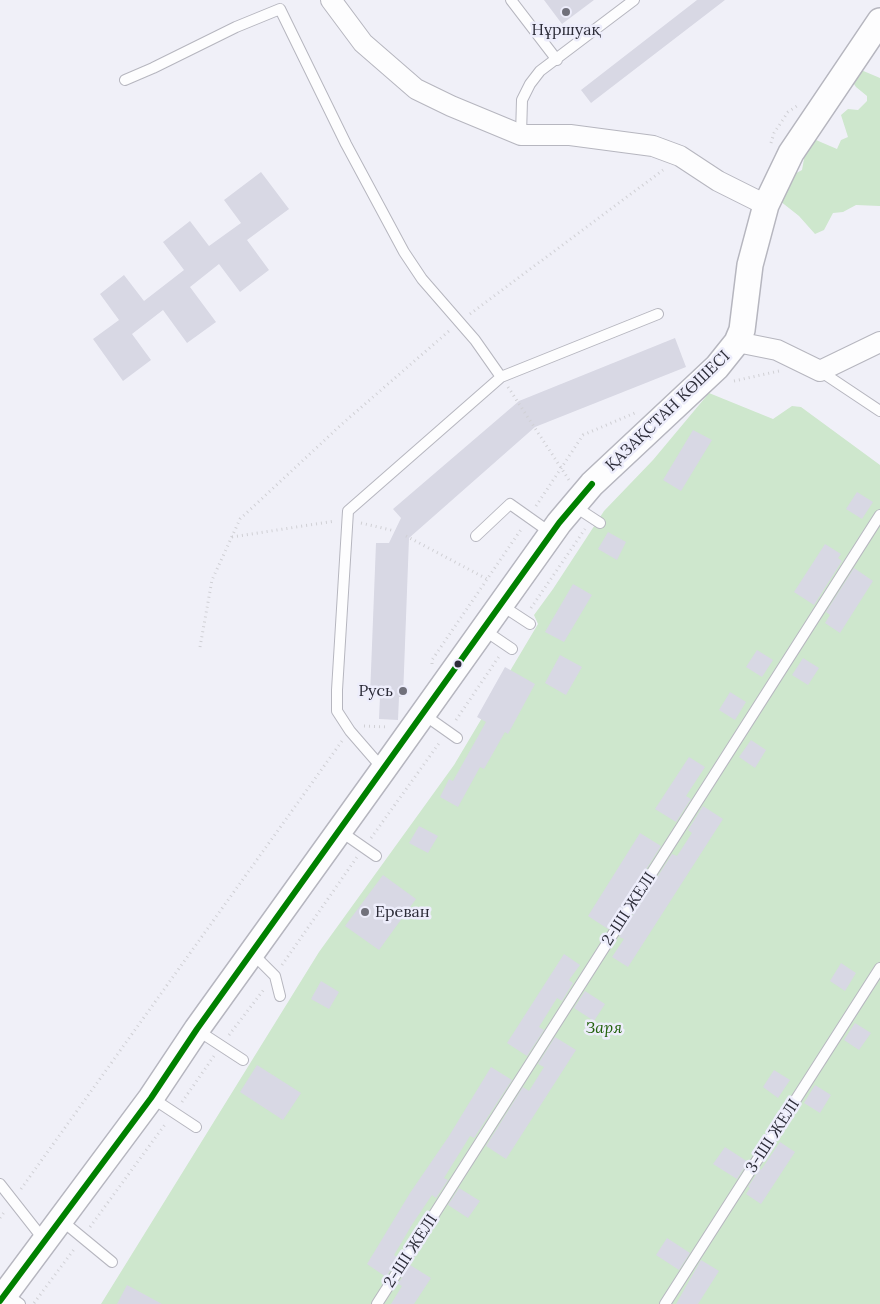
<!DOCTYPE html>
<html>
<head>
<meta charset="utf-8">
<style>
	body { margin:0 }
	canvas { display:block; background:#f0f0f8 }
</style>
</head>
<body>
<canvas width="880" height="1304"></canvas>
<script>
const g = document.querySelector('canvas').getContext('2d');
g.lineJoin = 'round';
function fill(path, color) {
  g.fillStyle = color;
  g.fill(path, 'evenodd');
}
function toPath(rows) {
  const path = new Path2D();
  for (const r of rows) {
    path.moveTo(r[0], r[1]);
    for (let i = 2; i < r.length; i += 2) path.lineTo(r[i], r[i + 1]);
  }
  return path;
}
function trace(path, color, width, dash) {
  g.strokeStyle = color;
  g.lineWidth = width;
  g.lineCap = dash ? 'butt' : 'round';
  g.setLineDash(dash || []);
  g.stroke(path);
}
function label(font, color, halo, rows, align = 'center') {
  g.font = font + ' Lora,serif';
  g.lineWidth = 5;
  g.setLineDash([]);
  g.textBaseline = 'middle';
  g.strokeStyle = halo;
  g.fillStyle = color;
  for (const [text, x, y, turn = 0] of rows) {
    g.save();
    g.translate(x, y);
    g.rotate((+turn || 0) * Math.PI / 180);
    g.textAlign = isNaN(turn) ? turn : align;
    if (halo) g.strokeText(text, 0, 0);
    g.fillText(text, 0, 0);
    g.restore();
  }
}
fill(toPath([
	[854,67,880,78,880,206,856,205,843,212,833,213,824,230,815,234,799,216,780,201,781,181,802,170,807,142,816,140,837,149,841,140,848,137,841,115,848,109,858,110,867,101,867,96,856,87,847,74],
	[709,393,773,419,792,406,801,407,880,465,880,1304,101,1304,319,952,454,765,538,624,534,615,553,589,604,511,653,460]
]), '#cee7cd');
fill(toPath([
	[544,0,594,0,562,24],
	[697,0,725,0,591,103,581,90],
	[261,172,289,209,247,240,269,270,240,292,219,264,190,287,216,322,187,343,163,310,132,334,151,360,123,381,93,339,119,320,100,294,124,275,144,301,184,270,163,242,190,221,209,246,241,223,224,200],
	[675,338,686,367,535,427,409,538,403,697,399,697,398,720,379,719,380,696,370,696,376,543,389,543,401,518,393,509,519,401],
	[693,430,712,440,681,491,663,480],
	[857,492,873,502,862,519,846,509],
	[608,532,626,542,617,560,598,549],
	[825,544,841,554,838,558,842,561,814,605,794,592],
	[854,568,873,581,840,633,825,623,830,615,826,612],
	[573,584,592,595,564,642,545,632],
	[757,650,773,660,762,677,746,667],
	[560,655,582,667,566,695,545,683],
	[803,658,819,668,808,685,792,675],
	[505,667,535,684,508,734,505,732,484,769,480,767,458,807,440,797,449,779,453,781,486,722,477,717],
	[730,692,746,702,735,720,719,710],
	[751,740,766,750,755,768,739,757],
	[689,757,705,767,686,796,691,799,676,822,655,809],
	[703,806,723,819,628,967,612,957,624,939,619,937,672,854,677,856,692,833,688,830],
	[419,826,438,836,428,853,409,843],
	[640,833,661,846,608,929,588,916],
	[383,875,416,899,379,950,345,926],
	[564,954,580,965,569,980,573,983,562,1001,557,998,539,1027,544,1030,527,1056,507,1043],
	[841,963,856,973,845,991,830,981],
	[321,981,339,992,329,1009,311,999],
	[585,991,605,1004,594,1021,574,1008],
	[855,1023,871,1033,859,1050,844,1040],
	[555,1037,576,1050,506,1159,486,1146,523,1087,529,1091,544,1067,538,1064],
	[257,1065,301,1093,283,1120,240,1092],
	[491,1067,512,1080,474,1138,470,1136,444,1178,448,1180,436,1198,432,1195,413,1223,394,1255,398,1258,386,1277,367,1264,410,1193,449,1136],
	[774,1070,790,1080,778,1098,763,1087],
	[815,1085,831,1095,820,1113,804,1103],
	[780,1142,795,1152,761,1204,746,1194,750,1188,748,1187,760,1169,761,1170],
	[725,1147,748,1162,737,1179,713,1164],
	[459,1188,480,1201,468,1218,448,1205],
	[667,1238,690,1253,679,1270,656,1255],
	[701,1260,719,1271,698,1304,676,1304],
	[410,1265,431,1278,414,1304,391,1304,402,1286,398,1284],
	[127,1285,162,1304,117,1304]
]), '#d8d8e4');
const service = toPath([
	[511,0,557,60],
	[125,80,153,68,236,27,280,9,346,144,404,252,422,279,475,340,501,377],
	[521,135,522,100,530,84,540,71,634,0],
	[820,371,880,411],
	[574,506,600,523],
	[476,536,510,504,551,533],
	[501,605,530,624],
	[484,630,512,649],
	[423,714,457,738],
	[383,769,350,731,337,711,337,690,348,511,501,377,658,314],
	[340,831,376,856],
	[252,953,275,976,280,996],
	[197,1030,243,1060],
	[152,1098,196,1127],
	[0,1184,44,1240],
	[61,1220,112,1262],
	[6,1294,20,1304],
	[377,1304,880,515],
	[665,1304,880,968]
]);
const minor = toPath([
	[331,0,363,43,416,89,451,106,521,135,570,135,653,146,680,156,718,181,766,205],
	[737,342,777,350,820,371,880,342]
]);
const tertiary = toPath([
	[0,1301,151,1098,197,1029,383,770,559,523,592,484,717,367,737,342,742,330,750,265,766,205,791,153,880,21]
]);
trace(service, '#b6b6bf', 12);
trace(minor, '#b6b6bf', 22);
trace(tertiary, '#b6b6bf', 28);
trace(toPath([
	[771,143,774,133,788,112,797,106],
	[470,314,663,170],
	[734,381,779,371],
	[508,387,569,480],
	[536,506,583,435,637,412],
	[361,523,395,531],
	[406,536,487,579],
	[232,537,335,521],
	[531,608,585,529],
	[200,647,212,580,240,519,342,424,449,331],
	[432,664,432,660,522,528],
	[456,720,500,655],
	[364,726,388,727],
	[371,838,440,742],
	[282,965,357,857],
	[229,1035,265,988],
	[182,1102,214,1056],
	[21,1189,342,741],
	[0,1218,5,1211],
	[90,1227,166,1123],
	[34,1303,75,1248]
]), '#d0d0d5', 3, [1, 4]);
trace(service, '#fdfdfe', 10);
trace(minor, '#fdfdfe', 20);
trace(tertiary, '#fdfdfe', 25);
trace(toPath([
	[0,1301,151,1098,197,1029,559,523,592,484]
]), '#008000', 6);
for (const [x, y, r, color] of [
	[566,12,5,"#71717b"],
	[458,664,4.5,"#2c2c38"],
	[403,691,5,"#71717b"],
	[365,912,5,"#71717b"]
]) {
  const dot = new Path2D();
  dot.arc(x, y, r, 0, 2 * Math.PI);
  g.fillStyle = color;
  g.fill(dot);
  trace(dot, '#ededfb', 2);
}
label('16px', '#2c2c38', '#ededfb', [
	["Нұршуақ",566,30],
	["Русь",393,691,"right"],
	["Ереван",375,912,"left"]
]);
label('16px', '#2c2c38', '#ededfb', [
	["ҚАЗАҚСТАН КӨШЕСІ",668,411,-44],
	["2-ШІ ЖЕЛІ",629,909,-57],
	["3-ШІ ЖЕЛІ",773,1136,-57],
	["2-ШІ ЖЕЛІ",411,1251,-57]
]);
label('italic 16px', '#22610c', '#ededfb', [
	["Заря",604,1028]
]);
</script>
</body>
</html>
